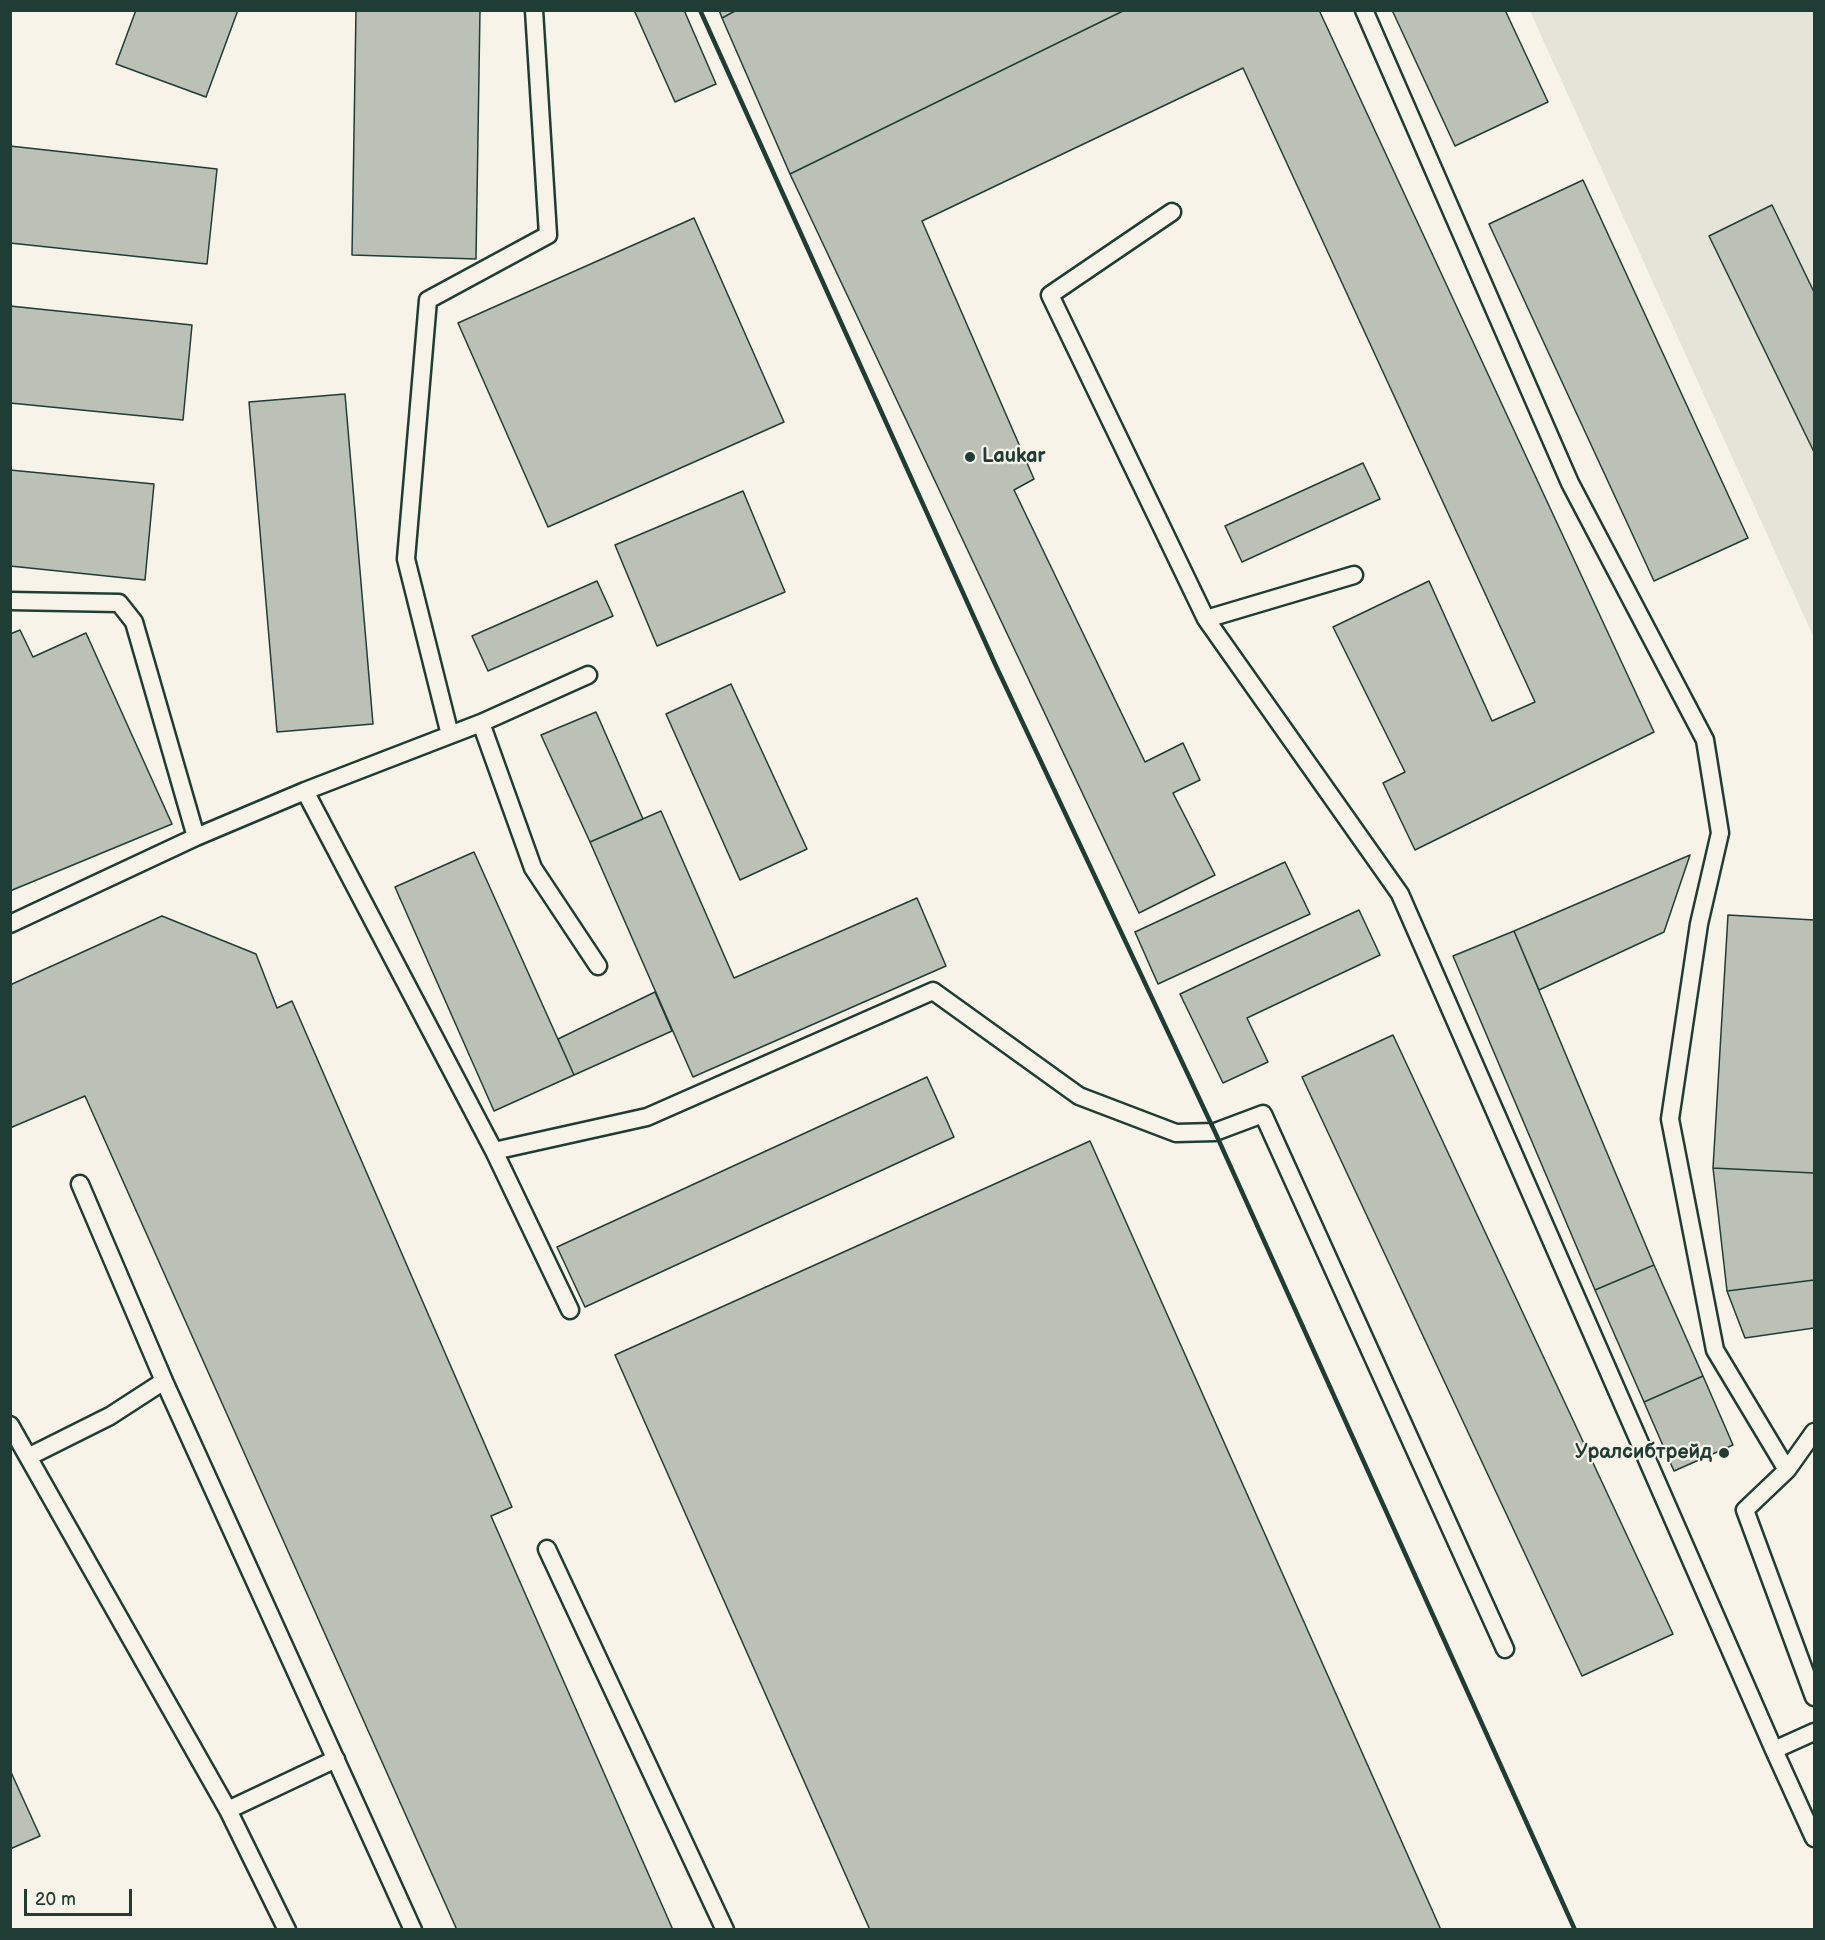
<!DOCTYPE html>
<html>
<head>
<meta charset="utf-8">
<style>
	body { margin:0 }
	#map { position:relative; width:1825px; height:1940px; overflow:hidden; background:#f7f3e8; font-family:"Balsamiq Sans",sans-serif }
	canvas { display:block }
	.frame { position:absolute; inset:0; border:12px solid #1f3d34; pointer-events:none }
	.scale { position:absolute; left:24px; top:1889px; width:108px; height:27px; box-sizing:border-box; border:3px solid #1f3d34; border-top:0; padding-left:8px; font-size:18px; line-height:21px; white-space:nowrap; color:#1f3d34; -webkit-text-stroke:4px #f7f3e8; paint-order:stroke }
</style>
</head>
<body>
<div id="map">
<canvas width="1825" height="1940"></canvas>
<div class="frame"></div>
<div class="scale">20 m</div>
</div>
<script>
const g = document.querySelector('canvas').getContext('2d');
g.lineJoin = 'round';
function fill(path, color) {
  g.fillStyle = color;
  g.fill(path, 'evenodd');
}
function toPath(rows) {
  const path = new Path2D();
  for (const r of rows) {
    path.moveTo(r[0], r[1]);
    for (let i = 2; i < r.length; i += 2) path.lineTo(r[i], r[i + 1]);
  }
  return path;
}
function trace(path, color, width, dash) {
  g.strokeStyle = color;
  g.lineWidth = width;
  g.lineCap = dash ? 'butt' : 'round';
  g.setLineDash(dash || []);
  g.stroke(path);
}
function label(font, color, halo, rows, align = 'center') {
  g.font = font + ' "Balsamiq Sans",sans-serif';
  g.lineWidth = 4.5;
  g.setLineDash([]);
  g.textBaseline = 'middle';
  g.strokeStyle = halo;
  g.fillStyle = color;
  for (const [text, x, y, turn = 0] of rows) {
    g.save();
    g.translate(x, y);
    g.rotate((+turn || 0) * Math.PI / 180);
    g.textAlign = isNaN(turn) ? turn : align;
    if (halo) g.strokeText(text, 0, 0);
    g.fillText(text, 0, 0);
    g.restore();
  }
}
fill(toPath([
	[1530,11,1814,11,1814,638]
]), '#e5e4d9');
const building = toPath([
	[136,10,238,10,206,97,116,64,136,10],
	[356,10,480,10,476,259,352,255,356,10],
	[634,10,684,10,716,84,675,102,634,10],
	[719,10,737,10,722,18,719,10],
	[737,10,1125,10,790,174,722,18,737,10],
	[1125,10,1319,10,1654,732,1415,850,1383,783,1405,772,1333,627,1429,581,1492,721,1535,702,1243,68,922,221,1034,479,1014,490,1145,762,1183,743,1200,780,1173,793,1215,875,1139,913,790,174,1125,10],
	[1392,10,1505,10,1548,102,1455,146,1392,10],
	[10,146,217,169,207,264,10,243,10,146],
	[1583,180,1748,538,1654,581,1489,224,1583,180],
	[1772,205,1814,292,1814,452,1709,236,1772,205],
	[694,218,784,422,548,527,458,323,694,218],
	[10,306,192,325,183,420,10,403,10,306],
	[345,394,373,724,277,732,249,402,345,394],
	[1363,463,1380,499,1242,562,1225,526,1363,463],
	[10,470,154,484,145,580,10,566,10,470],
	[743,491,785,592,657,646,615,545,743,491],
	[597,581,613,616,488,671,472,636,597,581],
	[20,630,33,657,86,633,172,824,10,891,10,634,20,630],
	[731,684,807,849,740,880,666,714,731,684],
	[596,712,643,819,590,842,541,735,596,712],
	[661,811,734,978,917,898,946,966,693,1077,590,842,661,811],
	[474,852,574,1075,494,1111,395,887,474,852],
	[1690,855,1664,932,1539,990,1514,931,1690,855],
	[1285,862,1310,914,1158,984,1135,932,1285,862],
	[1359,910,1380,955,1247,1018,1268,1062,1223,1083,1180,994,1359,910],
	[1728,915,1814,920,1814,1173,1713,1168,1728,915],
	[162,916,256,954,277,1008,292,1001,512,1507,491,1516,673,1930,457,1930,85,1096,10,1128,10,985,162,916],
	[1514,931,1654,1265,1595,1290,1453,956,1514,931],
	[655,992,672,1031,574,1075,558,1039,655,992],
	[1393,1035,1673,1634,1582,1676,1302,1077,1393,1035],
	[927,1077,954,1137,585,1307,557,1247,927,1077],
	[1090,1141,1441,1930,870,1930,615,1355,1090,1141],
	[1713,1168,1814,1173,1814,1280,1727,1291,1713,1168],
	[1654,1265,1703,1376,1644,1402,1595,1290,1654,1265],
	[1814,1280,1814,1328,1745,1338,1727,1291,1814,1280],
	[1703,1376,1733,1445,1674,1471,1644,1402,1703,1376],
	[10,1770,40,1836,10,1849,10,1770]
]);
fill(building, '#bbc1b6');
trace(building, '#1f3d34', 1.5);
const service = toPath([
	[534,10,548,235,428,300,406,559,450,735,481,723,533,868,598,966],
	[1364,10,1570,483,1705,740,1720,833,1699,924,1670,1119,1715,1350,1787,1470],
	[1172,212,1050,295,1206,619,1400,894,1774,1750,1814,1838],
	[10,601,119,603,134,622,196,837],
	[1206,619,1354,575],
	[305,791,494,1151,570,1310],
	[10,924,196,837,305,791,481,723,588,675],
	[494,1151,647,1117,933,991,1079,1096,1176,1133,1215,1132,1263,1114,1505,1649],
	[80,1184,164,1381,413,1930],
	[10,1425,228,1810,287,1930],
	[1814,1432,1787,1470,1745,1510,1814,1697],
	[28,1457,110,1416,164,1381],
	[547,1549,725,1930],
	[1774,1750,1814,1732],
	[228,1810,336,1759]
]);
trace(service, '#1f3d34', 21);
trace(service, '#f7f3e8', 16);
trace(toPath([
	[700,10,996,666,1215,1132,1575,1930]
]), '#1f3d34', 4.5);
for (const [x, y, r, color] of [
	[970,457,6,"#1f3d34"],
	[1724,1453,6,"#1f3d34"]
]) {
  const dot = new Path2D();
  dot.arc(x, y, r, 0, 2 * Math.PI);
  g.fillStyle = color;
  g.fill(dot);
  trace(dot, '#f7f3e8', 2);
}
label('bold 20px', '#1f3d34', '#f7f3e8', [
	["Laukar",982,457],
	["Уралcибтрейд",1712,1453,"right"]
], 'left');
</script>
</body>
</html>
